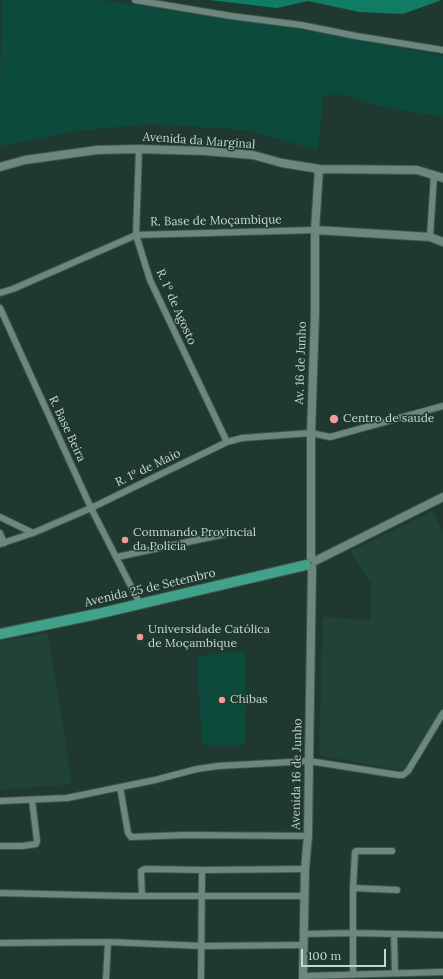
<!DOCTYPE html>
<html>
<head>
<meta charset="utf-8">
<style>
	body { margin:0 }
	#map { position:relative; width:443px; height:979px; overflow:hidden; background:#1f3830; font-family:Lora,serif }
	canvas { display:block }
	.scale { position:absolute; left:301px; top:949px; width:85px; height:18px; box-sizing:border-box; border:2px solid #c7d5d0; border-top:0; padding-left:5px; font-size:12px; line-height:14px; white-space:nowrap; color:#c7d5d0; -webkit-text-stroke:3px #1f3830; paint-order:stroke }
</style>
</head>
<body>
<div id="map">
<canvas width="443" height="979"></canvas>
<div class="scale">100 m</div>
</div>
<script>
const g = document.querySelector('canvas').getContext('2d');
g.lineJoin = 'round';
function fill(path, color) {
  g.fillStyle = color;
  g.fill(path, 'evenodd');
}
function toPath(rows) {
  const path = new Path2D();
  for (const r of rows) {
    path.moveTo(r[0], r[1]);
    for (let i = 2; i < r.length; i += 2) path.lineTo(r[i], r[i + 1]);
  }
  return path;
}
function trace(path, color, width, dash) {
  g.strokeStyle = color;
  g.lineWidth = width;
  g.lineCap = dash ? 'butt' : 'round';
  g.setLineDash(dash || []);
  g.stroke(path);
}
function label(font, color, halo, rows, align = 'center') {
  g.font = font + ' Lora,serif';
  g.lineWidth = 3;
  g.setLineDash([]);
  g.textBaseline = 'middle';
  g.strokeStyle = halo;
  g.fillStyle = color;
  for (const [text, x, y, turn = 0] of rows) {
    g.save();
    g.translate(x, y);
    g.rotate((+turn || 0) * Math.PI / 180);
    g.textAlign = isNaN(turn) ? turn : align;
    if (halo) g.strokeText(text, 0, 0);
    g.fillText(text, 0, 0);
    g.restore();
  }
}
fill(toPath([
	[433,511,443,532,443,707,403,771,323,756,320,754,319,750,323,617,370,620,371,584,350,551],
	[48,633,72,784,0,790,0,641]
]), '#204238');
fill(toPath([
	[1,0,101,0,303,30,443,56,443,117,385,107,343,95,323,95,318,150,245,130,152,124,75,131,0,146],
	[245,651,245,745,202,745,197,656]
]), '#0c4b3c');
fill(toPath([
	[209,0,442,0,403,14,359,12,308,1,277,8]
]), '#117c64');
const minor = toPath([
	[135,0,231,16,301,25,356,36,443,50],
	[139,149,136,235,150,280,227,442],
	[430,237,434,175],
	[0,293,13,289,136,235,315,230],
	[0,308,91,508,140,604],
	[0,517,33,533],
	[0,533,4,543],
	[0,544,33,533,91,508,227,442,242,438,311,433,330,437,443,406],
	[117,557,230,533],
	[120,787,128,833,131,837,185,835,308,836],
	[0,801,67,798,155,780,197,769,218,766,309,761,398,775,403,775,408,771,443,713],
	[0,846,22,846,36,844,37,841,32,800],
	[353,888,397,890],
	[0,893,126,896,305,896],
	[142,896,141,871,145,869,202,870,305,869],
	[303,934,353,933,443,935],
	[394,935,395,973],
	[0,943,108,942,203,946,303,945],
	[353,975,353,888,355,852,356,851,392,851],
	[304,976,443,972],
	[106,979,108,942],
	[201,979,202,870]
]);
const tertiary = toPath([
	[0,167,25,160,97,150,139,149,205,151,253,155,282,163,319,169,417,170,443,178],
	[315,230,430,237,443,242],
	[311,558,311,433,315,314,315,230,319,169],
	[315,561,443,497],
	[303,979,305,869,308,836,309,761,312,568]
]);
const trunk = toPath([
	[0,634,97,614,306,565]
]);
trace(minor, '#40564f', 8);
trace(tertiary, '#40564f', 10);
trace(trunk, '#40564f', 12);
trace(minor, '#6c877e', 6);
trace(tertiary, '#6c877e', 8);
trace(trunk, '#42a289', 10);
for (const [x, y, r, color] of [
	[334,419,5,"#f59b97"],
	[125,540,4,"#f59b97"],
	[140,637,4,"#f59b97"],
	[222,700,4,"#f59b97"]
]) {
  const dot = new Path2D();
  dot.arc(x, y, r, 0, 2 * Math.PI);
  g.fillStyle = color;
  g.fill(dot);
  trace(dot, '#1f3830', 1.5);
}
label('12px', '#c7d5d0', '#1f3830', [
	["Avenida da Marginal",199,141,4],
	["R. Base de Moçambique",216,221,-1],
	["R. 1º de Agosto",176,307,66],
	["Av. 16 de Junho",301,363,-88],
	["R. Base Beira",67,429,65],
	["R. 1º de Maio",148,468,-26],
	["Avenida 25 de Setembro",150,588,-13],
	["Avenida 16 de Junho",297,774,-89]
]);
label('12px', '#c7d5d0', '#1f3830', [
	["Centro de saude",343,419],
	["Commando Provincial",133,533],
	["da Polícia",133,547],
	["Universidade Católica",148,630],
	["de Moçambique",148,644],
	["Chibas",230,700]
], 'left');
</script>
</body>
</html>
